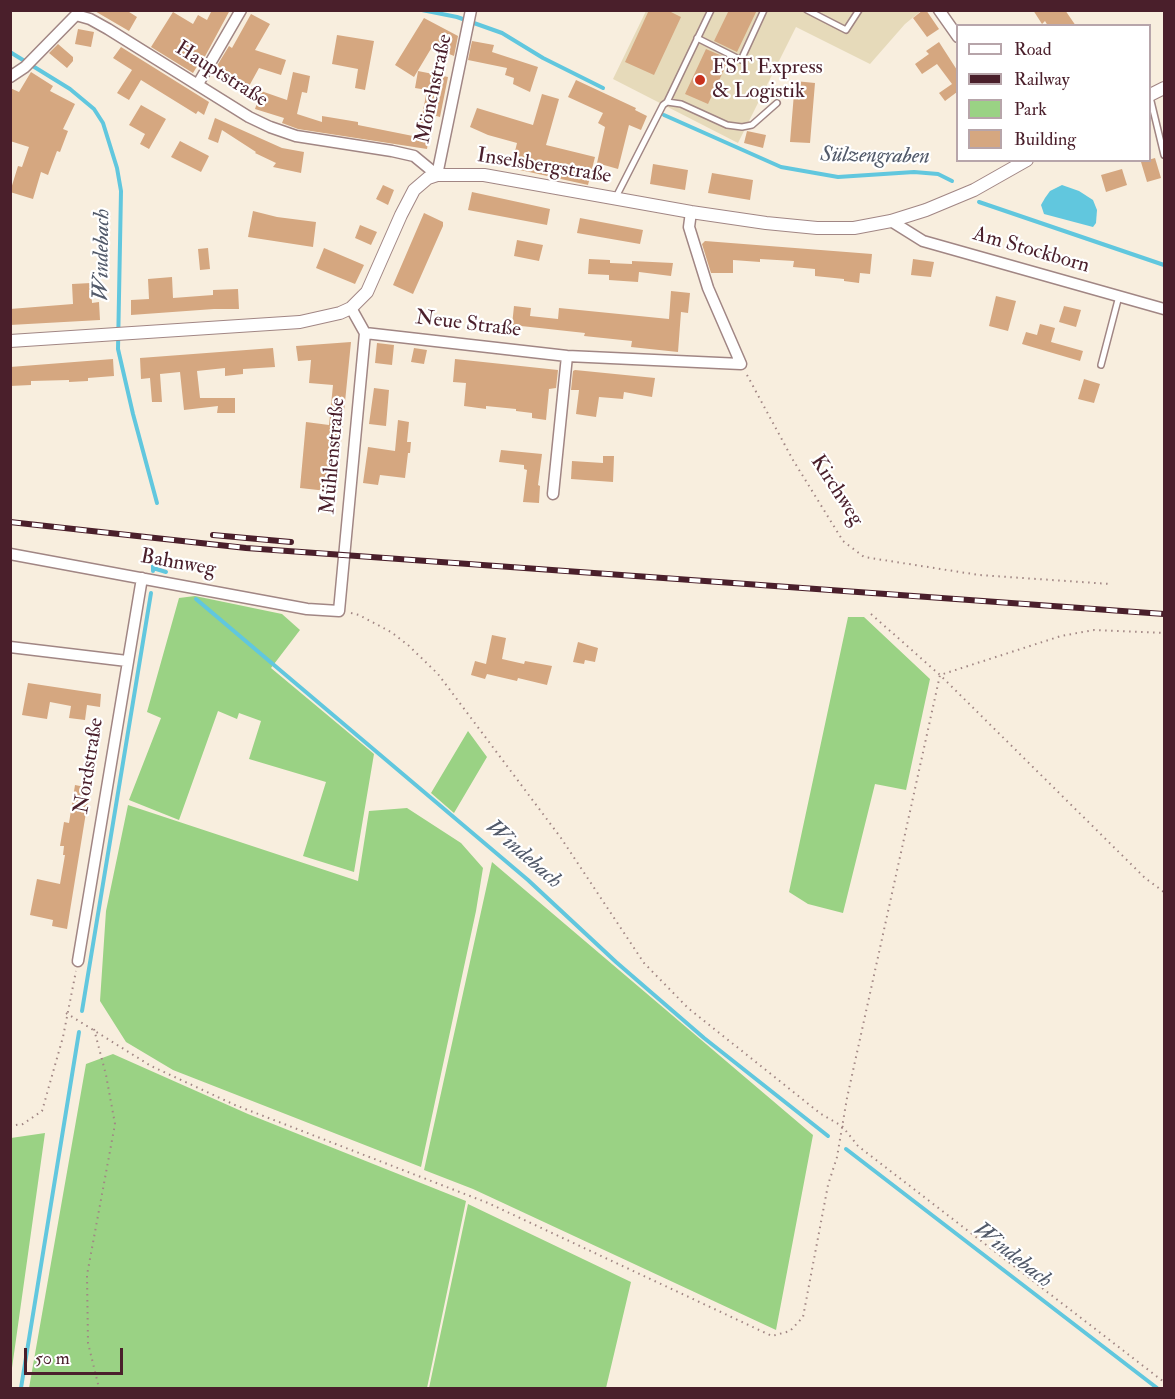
<!DOCTYPE html>
<html>
<head>
<meta charset="utf-8">
<style>
	body { margin:0 }
	#map { position:relative; width:1175px; height:1399px; overflow:hidden; background:#f8eede; font-family:"IM FELL Double Pica",serif }
	canvas { display:block }
	.frame { position:absolute; inset:0; border:12px solid #4a1f2b; pointer-events:none }
	.legend { position:absolute; left:956px; top:24px; width:195px; height:138px; box-sizing:border-box; background:#fff; border:2px solid #b7a5aa; margin:0; padding:8px 10px; list-style:none; font-size:18px; color:#4a1f2b }
	.legend li { display:flex; align-items:center; gap:12px; height:30px }
	.legend b { width:30px; border:2px solid #b7a5aa }
	.scale { position:absolute; left:24px; top:1348px; width:99px; height:27px; box-sizing:border-box; border:3px solid #4a1f2b; border-top:0; padding-left:8px; font-size:18px; line-height:21px; white-space:nowrap; color:#4a1f2b; -webkit-text-stroke:4px #fff; paint-order:stroke }
</style>
</head>
<body>
<div id="map">
<canvas width="1175" height="1399"></canvas>
<div class="frame"></div>
<ul class="legend">
<li><b style="height:8px;background:#fff"></b>Road</li>
<li><b style="height:8px;background:#4a1f2b"></b>Railway</li>
<li><b style="height:16px;background:#9ad284"></b>Park</li>
<li><b style="height:16px;background:#d5a780"></b>Building</li>
</ul>
<div class="scale">50 m</div>
</div>
<script>
const g = document.querySelector('canvas').getContext('2d');
g.lineJoin = 'round';
function fill(path, color) {
  g.fillStyle = color;
  g.fill(path, 'evenodd');
}
function toPath(rows) {
  const path = new Path2D();
  for (const r of rows) {
    path.moveTo(r[0], r[1]);
    for (let i = 2; i < r.length; i += 2) path.lineTo(r[i], r[i + 1]);
  }
  return path;
}
function trace(path, color, width, dash) {
  g.strokeStyle = color;
  g.lineWidth = width;
  g.lineCap = dash ? 'butt' : 'round';
  g.setLineDash(dash || []);
  g.stroke(path);
}
function label(font, color, halo, rows, align = 'center') {
  g.font = font + ' "IM FELL Double Pica",serif';
  g.lineWidth = 4.5;
  g.setLineDash([]);
  g.textBaseline = 'middle';
  g.strokeStyle = halo;
  g.fillStyle = color;
  for (const [text, x, y, turn = 0] of rows) {
    g.save();
    g.translate(x, y);
    g.rotate((+turn || 0) * Math.PI / 180);
    g.textAlign = isNaN(turn) ? turn : align;
    if (halo) g.strokeText(text, 0, 0);
    g.fillText(text, 0, 0);
    g.restore();
  }
}
fill(toPath([
	[646,11,921,11,905,24,870,64,796,27,738,143,613,79]
]), '#e6daba');
fill(toPath([
	[195,596,282,614,300,630,271,668,374,754,354,872,303,856,326,782,249,759,261,721,239,713,237,719,218,711,179,820,129,800,161,718,147,712,179,598],
	[848,617,864,617,930,679,906,790,875,784,843,913,808,904,789,892],
	[468,731,487,757,454,813,431,793],
	[128,805,358,881,369,811,407,808,461,843,483,868,476,911,421,1167,173,1070,126,1042,100,1001,106,911],
	[492,862,813,1135,776,1330,473,1189,424,1170],
	[113,1054,248,1114,466,1201,427,1388,29,1388,86,1064],
	[45,1133,11,1375,11,1138],
	[468,1204,631,1282,606,1388,429,1388]
]), '#9ad284');
fill(toPath([
	[1062,185,1079,191,1093,200,1097,210,1096,223,1093,227,1044,214,1041,205,1045,198,1050,191]
]), '#61c7de');
trace(toPath([
	[422,10,457,17,502,33,543,58,603,88],
	[10,52,70,89,94,109,103,123,117,168,121,191,118,349,133,414,157,503],
	[664,115,781,167,838,177,914,172,938,174,952,181],
	[979,202,1164,265],
	[153,568,166,572],
	[153,571,153,562],
	[196,599,528,880,616,962,704,1038,828,1136],
	[82,1011,151,593],
	[846,1149,1157,1388],
	[21,1388,79,1032]
]), '#61c7de', 4);
fill(toPath([
	[93,10,126,10,137,17,129,31],
	[212,10,230,10,202,62,201,60,193,73,151,47,173,12,193,24,198,15,207,20],
	[649,10,667,10,681,17,654,75,625,62],
	[729,10,757,10,737,52,714,41],
	[923,10,926,10,939,29,927,37,913,18],
	[1033,10,1065,10,1076,26,1048,26,1045,21,1042,24],
	[251,14,270,24,255,50,286,60,281,75,259,68,248,88,215,69,229,46,232,48],
	[424,18,458,36,454,56,432,47,414,77,395,65],
	[78,29,94,32,91,47,75,44],
	[337,35,374,41,365,90,355,88,358,69,332,64],
	[472,41,494,45,492,52,538,67,530,92,513,84,514,78,505,75,507,68,468,60],
	[939,42,957,70,957,92,945,101,939,93,952,84,937,64,922,74,915,64,929,54,926,51],
	[58,44,73,57,73,61,67,68,49,53],
	[121,47,209,102,204,115,198,111,196,114,141,80,129,100,117,93,132,70,113,58],
	[706,49,729,59,708,104,685,94],
	[418,71,448,77,440,117,433,115,427,149,298,129,282,123,284,118,255,109,261,91,287,100,293,72,310,76,307,93,302,92,297,114,322,122,322,116,358,122,358,125,418,137,427,90,415,88],
	[31,72,53,86,50,91,75,104,63,129,68,131,60,152,57,151,48,175,41,172,33,199,10,192,18,166,22,167,29,147,10,141,10,88,19,92],
	[576,80,636,108,635,110,647,116,641,130,629,125,618,169,597,163,605,127,598,123,603,113,568,97],
	[795,81,815,83,810,143,790,142],
	[542,94,559,99,546,145,595,157,588,185,511,168,517,143,488,135,470,127,477,108,533,125],
	[141,105,166,119,149,149,140,144,145,134,129,125],
	[215,118,282,148,304,152,301,173,273,167,276,163,255,153,256,152,222,130,218,143,208,139],
	[747,131,766,135,763,148,744,143],
	[180,141,209,156,201,172,171,157],
	[1155,158,1161,178,1147,182,1141,162],
	[653,164,688,170,685,190,650,184],
	[1122,169,1127,185,1106,192,1101,175],
	[712,173,753,180,750,200,708,193],
	[383,185,394,190,388,205,376,199],
	[472,192,550,209,547,225,468,210],
	[253,211,277,217,316,222,313,247,248,237],
	[424,213,443,222,443,226,413,294,393,285],
	[580,218,643,230,640,244,577,233],
	[360,225,377,232,371,245,355,238],
	[517,240,543,245,539,261,514,256],
	[705,241,872,254,870,274,860,273,859,283,844,281,844,279,815,276,815,269,793,267,794,261,760,259,760,262,733,260,733,273,711,273,702,244],
	[208,248,210,269,200,270,198,249],
	[324,248,364,265,355,284,316,268],
	[589,259,610,260,610,263,632,264,632,261,673,263,671,276,639,272,638,282,609,280,609,275,588,274],
	[913,259,934,262,931,277,911,275],
	[172,277,173,298,213,295,213,290,238,289,239,309,214,309,131,315,131,300,149,299,148,279],
	[91,283,92,303,99,302,100,320,10,325,10,309,73,304,72,284],
	[671,291,690,293,688,313,681,312,678,352,631,347,632,341,584,336,585,333,512,325,514,306,531,308,530,316,558,319,559,308,669,319],
	[996,296,1016,301,1008,331,989,326],
	[1064,306,1081,310,1076,327,1059,322],
	[1040,324,1055,328,1051,342,1083,351,1080,361,1022,344,1026,332,1037,335],
	[351,342,336,492,300,488,306,422,329,425,333,385,309,383,311,360,298,361,296,346],
	[377,343,394,345,392,365,375,363],
	[273,348,275,367,243,369,243,374,225,376,225,368,197,371,200,398,235,398,235,413,217,413,218,406,184,410,180,372,160,374,162,402,152,402,150,378,141,379,140,358],
	[414,348,427,350,424,364,411,362],
	[113,359,114,376,88,378,88,381,69,382,69,380,31,381,31,385,10,386,10,367],
	[455,359,558,370,556,388,549,389,546,420,532,418,532,413,516,411,516,409,486,406,486,409,464,406,466,383,453,382],
	[575,370,655,378,652,397,624,392,623,399,599,397,596,417,576,414,579,390,571,390,573,371],
	[1084,379,1100,384,1094,403,1078,399],
	[374,388,389,390,386,426,369,424],
	[398,420,409,422,407,442,411,442,410,453,408,453,405,478,380,475,378,485,363,483,368,447,395,451],
	[501,450,542,454,538,485,540,486,539,503,523,502,527,470,524,469,524,465,499,462],
	[603,456,614,456,613,482,571,479,572,461,603,463],
	[492,635,506,638,502,659,524,664,525,661,552,666,547,685,518,678,517,681,487,674,485,679,471,675,475,661,486,664],
	[578,642,598,648,595,662,585,660,584,664,573,662],
	[28,683,101,694,100,707,87,705,85,720,69,718,71,706,50,702,47,719,22,715],
	[75,785,90,788,67,929,52,926,53,920,30,915,37,879,60,884,65,855,63,855,64,846,60,846,64,822,69,823]
]), '#d5a780');
const service = toPath([
	[807,10,846,30,859,10],
	[697,38,741,60,764,10],
	[1150,97,1164,155],
	[667,102,711,10],
	[616,197,663,105,667,102,681,104,727,125,742,127,752,125,777,103],
	[1101,365,1119,296]
]);
const minor = toPath([
	[939,10,958,37],
	[76,15,90,19,108,29,249,117,270,127,296,136,392,151,414,156,437,175,471,10],
	[10,77,25,67,76,15],
	[198,84,241,10],
	[891,221,923,241,1164,309],
	[365,333,567,356,741,364,708,288,689,227,691,212],
	[553,494,567,356],
	[10,554,307,609,339,611,365,333,351,308],
	[10,647,127,661],
	[78,961,142,578]
]);
const tertiary = toPath([
	[1150,95,1164,88],
	[10,341,300,322,340,313,351,308,367,292,401,215,414,190,428,178,437,175,484,175,691,212,766,223,817,228,854,228,891,221,926,210,974,190,1027,160]
]);
trace(service, '#a18684', 8);
trace(minor, '#a18684', 13);
trace(tertiary, '#a18684', 14);
trace(toPath([
	[747,375,793,460,843,541,864,557,979,575,1110,584],
	[351,613,359,615,391,632,408,645,438,674,561,838,644,963,688,1008,821,1114,842,1126,858,1146,1164,1382],
	[871,614,940,675,1145,878,1164,892],
	[66,1013,151,1066,235,1105,488,1203,772,1336,790,1331,803,1317,828,1185,837,1157,847,1098,940,675,1061,636,1094,630,1164,633],
	[94,1029,106,1075,115,1124,87,1275,88,1343,99,1388],
	[10,1126,23,1124,42,1111,63,1037,76,971]
]), '#a18684', 2, [1.5, 4.5]);
trace(service, '#fff', 5);
trace(minor, '#fff', 10);
trace(tertiary, '#fff', 12);
const rail = toPath([
	[10,522,246,548,1164,614],
	[213,535,291,542]
]);
trace(rail, '#4a1f2b', 6);
trace(rail, '#fff', 4, [11]);
for (const [x, y, r, color] of [
	[700,80,6,"#c8321e"]
]) {
  const dot = new Path2D();
  dot.arc(x, y, r, 0, 2 * Math.PI);
  g.fillStyle = color;
  g.fill(dot);
  trace(dot, '#fff', 2);
}
label('21px', '#4a1f2b', '#fff', [
	["FST Express",712,68],
	["& Logistik",712,92]
], 'left');
label('21px', '#4a1f2b', '#fff', [
	["Hauptstraße",221,75,32],
	["Mönchstraße",435,89,-78],
	["Inselsbergstraße",544,167,9],
	["Am Stockborn",1031,251,16],
	["Neue Straße",468,325,7],
	["Mühlenstraße",334,456,-85],
	["Kirchweg",836,491,57],
	["Bahnweg",178,564,10],
	["Nordstraße",90,766,-81]
]);
label('italic 22px', '#525a6a', '#fff', [
	["Sülzengraben",875,157,1],
	["Windebach",103,255,-89],
	["Windebach",523,855,41],
	["Windebach",1012,1256,38]
]);
</script>
</body>
</html>
